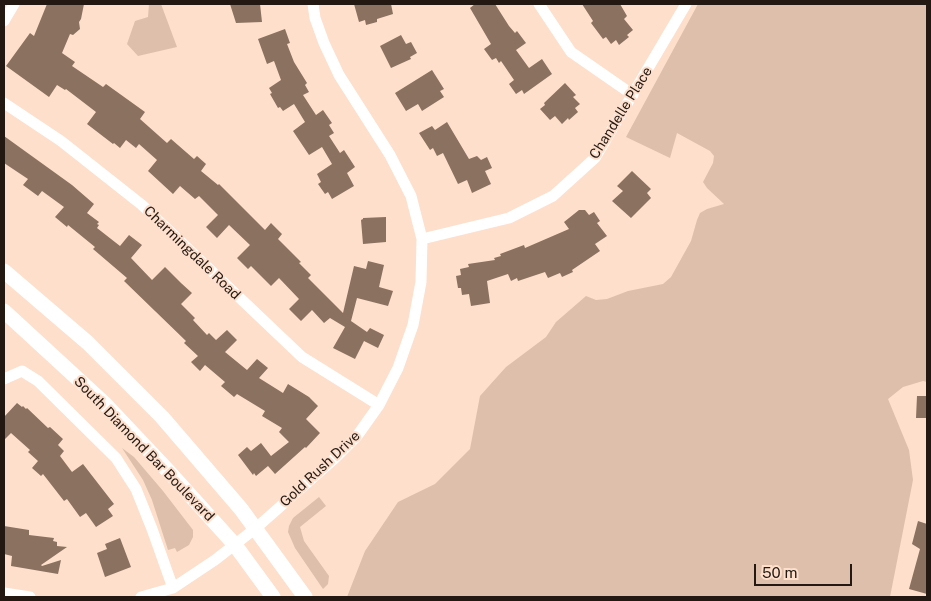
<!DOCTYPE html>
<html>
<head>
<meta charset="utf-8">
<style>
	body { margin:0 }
	#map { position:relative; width:931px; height:601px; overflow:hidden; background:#fddfcc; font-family:"Public Sans",sans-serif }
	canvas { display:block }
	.frame { position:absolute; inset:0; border:5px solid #231912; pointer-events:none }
	.scale { position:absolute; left:754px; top:564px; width:98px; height:22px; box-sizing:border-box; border:2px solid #231912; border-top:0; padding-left:6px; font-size:15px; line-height:18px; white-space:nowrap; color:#231912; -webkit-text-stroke:4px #fddfcc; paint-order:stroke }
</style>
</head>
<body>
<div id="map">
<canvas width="931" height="601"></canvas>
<div class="frame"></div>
<div class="scale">50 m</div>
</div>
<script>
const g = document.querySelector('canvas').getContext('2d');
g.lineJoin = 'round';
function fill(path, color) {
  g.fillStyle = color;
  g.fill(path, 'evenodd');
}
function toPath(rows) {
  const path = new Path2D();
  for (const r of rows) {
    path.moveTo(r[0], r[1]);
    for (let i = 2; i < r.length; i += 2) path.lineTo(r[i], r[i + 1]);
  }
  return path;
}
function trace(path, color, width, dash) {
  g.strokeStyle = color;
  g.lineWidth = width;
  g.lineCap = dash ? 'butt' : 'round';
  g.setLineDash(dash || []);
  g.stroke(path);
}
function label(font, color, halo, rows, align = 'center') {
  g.font = font + ' "Public Sans",sans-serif';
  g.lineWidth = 4;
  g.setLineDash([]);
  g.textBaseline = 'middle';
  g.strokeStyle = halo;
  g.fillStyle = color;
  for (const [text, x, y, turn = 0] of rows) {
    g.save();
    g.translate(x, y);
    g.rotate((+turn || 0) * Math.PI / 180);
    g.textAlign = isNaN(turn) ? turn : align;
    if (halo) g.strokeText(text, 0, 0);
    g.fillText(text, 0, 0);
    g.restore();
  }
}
fill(toPath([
	[149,4,161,4,177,47,138,56,127,44,135,21,148,17],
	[698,4,927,4,927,382,923,381,903,387,888,399,909,450,913,480,890,597,347,597,365,551,398,502,435,484,470,449,480,396,506,367,546,337,556,322,586,296,596,300,607,299,628,291,663,284,671,277,691,241,697,220,700,213,707,209,724,204,707,188,703,182,713,163,714,156,710,151,677,133,670,158,626,137],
	[122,448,134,457,163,491,193,530,193,537,189,545,177,552,175,548,168,550,152,500,143,480],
	[319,497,326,506,300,527,304,541,329,576,328,584,323,589,295,548,288,532,289,526,293,518]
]), '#ddbfab');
fill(toPath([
	[47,4,84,4,81,19,79,22,80,29,73,35,70,34,62,53,75,62,72,66,103,87,106,84,145,112,140,119,167,143,171,139,194,159,197,156,206,164,201,171,218,185,219,184,265,230,271,223,282,234,278,239,301,262,299,263,311,275,308,278,343,313,354,266,366,269,368,261,384,265,379,287,393,291,388,306,357,298,351,321,367,332,370,328,384,335,378,348,364,341,355,359,333,348,345,327,330,318,324,323,312,310,301,321,289,309,299,299,279,278,271,286,251,266,248,269,237,258,250,245,229,225,217,238,206,227,218,215,199,196,195,199,180,186,173,194,148,171,157,160,139,144,136,148,126,140,120,148,114,143,113,144,87,124,96,112,66,89,65,90,57,85,49,97,6,66,30,33,34,36],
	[230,4,260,4,262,22,236,23],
	[354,4,391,4,393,14,377,19,377,22,366,25,365,20,359,22],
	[475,4,495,4,509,26,515,33,517,31,526,43,516,50,529,68,542,59,552,74,524,94,522,90,516,94,509,84,514,80,501,61,499,63,496,58,492,60,484,49,491,44,470,8],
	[582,4,620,4,627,16,624,19,633,30,627,35,629,37,619,45,616,40,611,44,606,37,603,39,591,23,593,21],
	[285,29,290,43,287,44,294,62,307,83,305,85,309,92,303,95,316,115,323,110,332,123,329,125,334,133,329,136,340,153,344,150,355,167,347,173,354,186,332,199,328,192,325,194,318,184,321,182,317,174,332,164,322,147,309,155,293,131,305,122,294,104,283,111,280,107,278,108,270,94,272,93,269,88,281,80,274,61,267,64,258,39],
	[401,35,406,44,411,42,417,53,410,57,411,59,391,68,380,46],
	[432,70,444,89,440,91,444,97,422,111,418,104,406,111,395,93],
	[565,83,576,95,573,97,580,104,575,108,578,112,569,120,568,118,562,124,555,116,550,120,540,109,545,105,544,103],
	[447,122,469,159,477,156,481,160,487,157,492,168,485,171,491,184,472,193,467,180,458,184,443,153,437,156,433,148,430,150,419,133,432,126,435,130],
	[4,136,72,185,94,204,87,213,99,222,97,224,99,225,97,228,120,246,129,235,142,245,131,258,152,280,165,267,181,283,192,293,181,304,195,318,193,320,207,335,209,333,216,340,227,330,237,340,225,352,247,370,257,359,268,368,259,378,283,393,288,384,309,397,318,406,306,419,320,433,306,448,305,447,275,474,268,466,256,476,254,473,253,475,238,455,247,447,251,451,261,443,271,456,289,442,279,432,282,428,262,416,265,411,237,394,234,397,221,386,225,382,205,365,200,371,191,362,198,356,184,343,186,341,124,281,127,278,93,249,95,247,68,225,67,227,55,217,64,207,42,191,38,196,23,185,28,179,4,163],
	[632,171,651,189,647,193,651,198,631,218,612,201,623,191,617,186],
	[579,210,585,210,589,215,594,212,600,221,597,223,607,236,595,244,600,251,572,270,573,272,562,277,560,273,548,278,545,272,518,281,517,278,511,281,508,274,487,281,490,303,471,306,469,294,462,295,461,288,458,288,456,276,461,275,460,269,469,267,468,264,495,260,494,258,501,256,500,254,524,245,525,248,569,229,564,222],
	[386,217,386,242,363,244,361,220,363,219,363,218],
	[917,396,927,396,927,418,916,418],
	[17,403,22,407,23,406,26,409,27,408,48,428,50,427,63,439,58,445,64,451,60,456,72,472,83,464,114,504,108,509,113,516,96,527,86,513,80,517,67,499,64,501,43,474,41,476,32,468,38,461,28,452,30,450,11,433,4,440,4,417],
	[918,521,927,524,927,594,909,589,920,549,912,544],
	[4,526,29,530,29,535,54,538,53,541,57,542,57,546,67,547,41,565,42,566,61,560,58,574,11,566,12,556,4,554],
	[120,538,131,567,105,577,97,553,107,549,105,544]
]), '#8b715f');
trace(toPath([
	[539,4,571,52,633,95],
	[4,21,14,4],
	[4,103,61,141,142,205,302,357,379,405],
	[422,239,509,218,553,196,595,158,686,4],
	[4,379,22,371,38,381,116,458,136,489,152,529,173,588],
	[4,593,30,597],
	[141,597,173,588,215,560,256,528,333,460,357,436,379,405,398,368,413,325,421,282,422,239,411,196,390,155,339,75,324,43,315,18,313,4]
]), '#fff', 11);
trace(toPath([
	[4,271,88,343,162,417,241,509,305,597],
	[4,311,104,403,171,474,235,545,273,597]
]), '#fff', 15);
label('14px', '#231912', '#fddfcc', [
	["Chandelle Place",621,113,-58],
	["Charmingdale Road",192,253,44],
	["South Diamond Bar Boulevard",144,449,46],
	["Gold Rush Drive",320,469,-43]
]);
</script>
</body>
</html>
